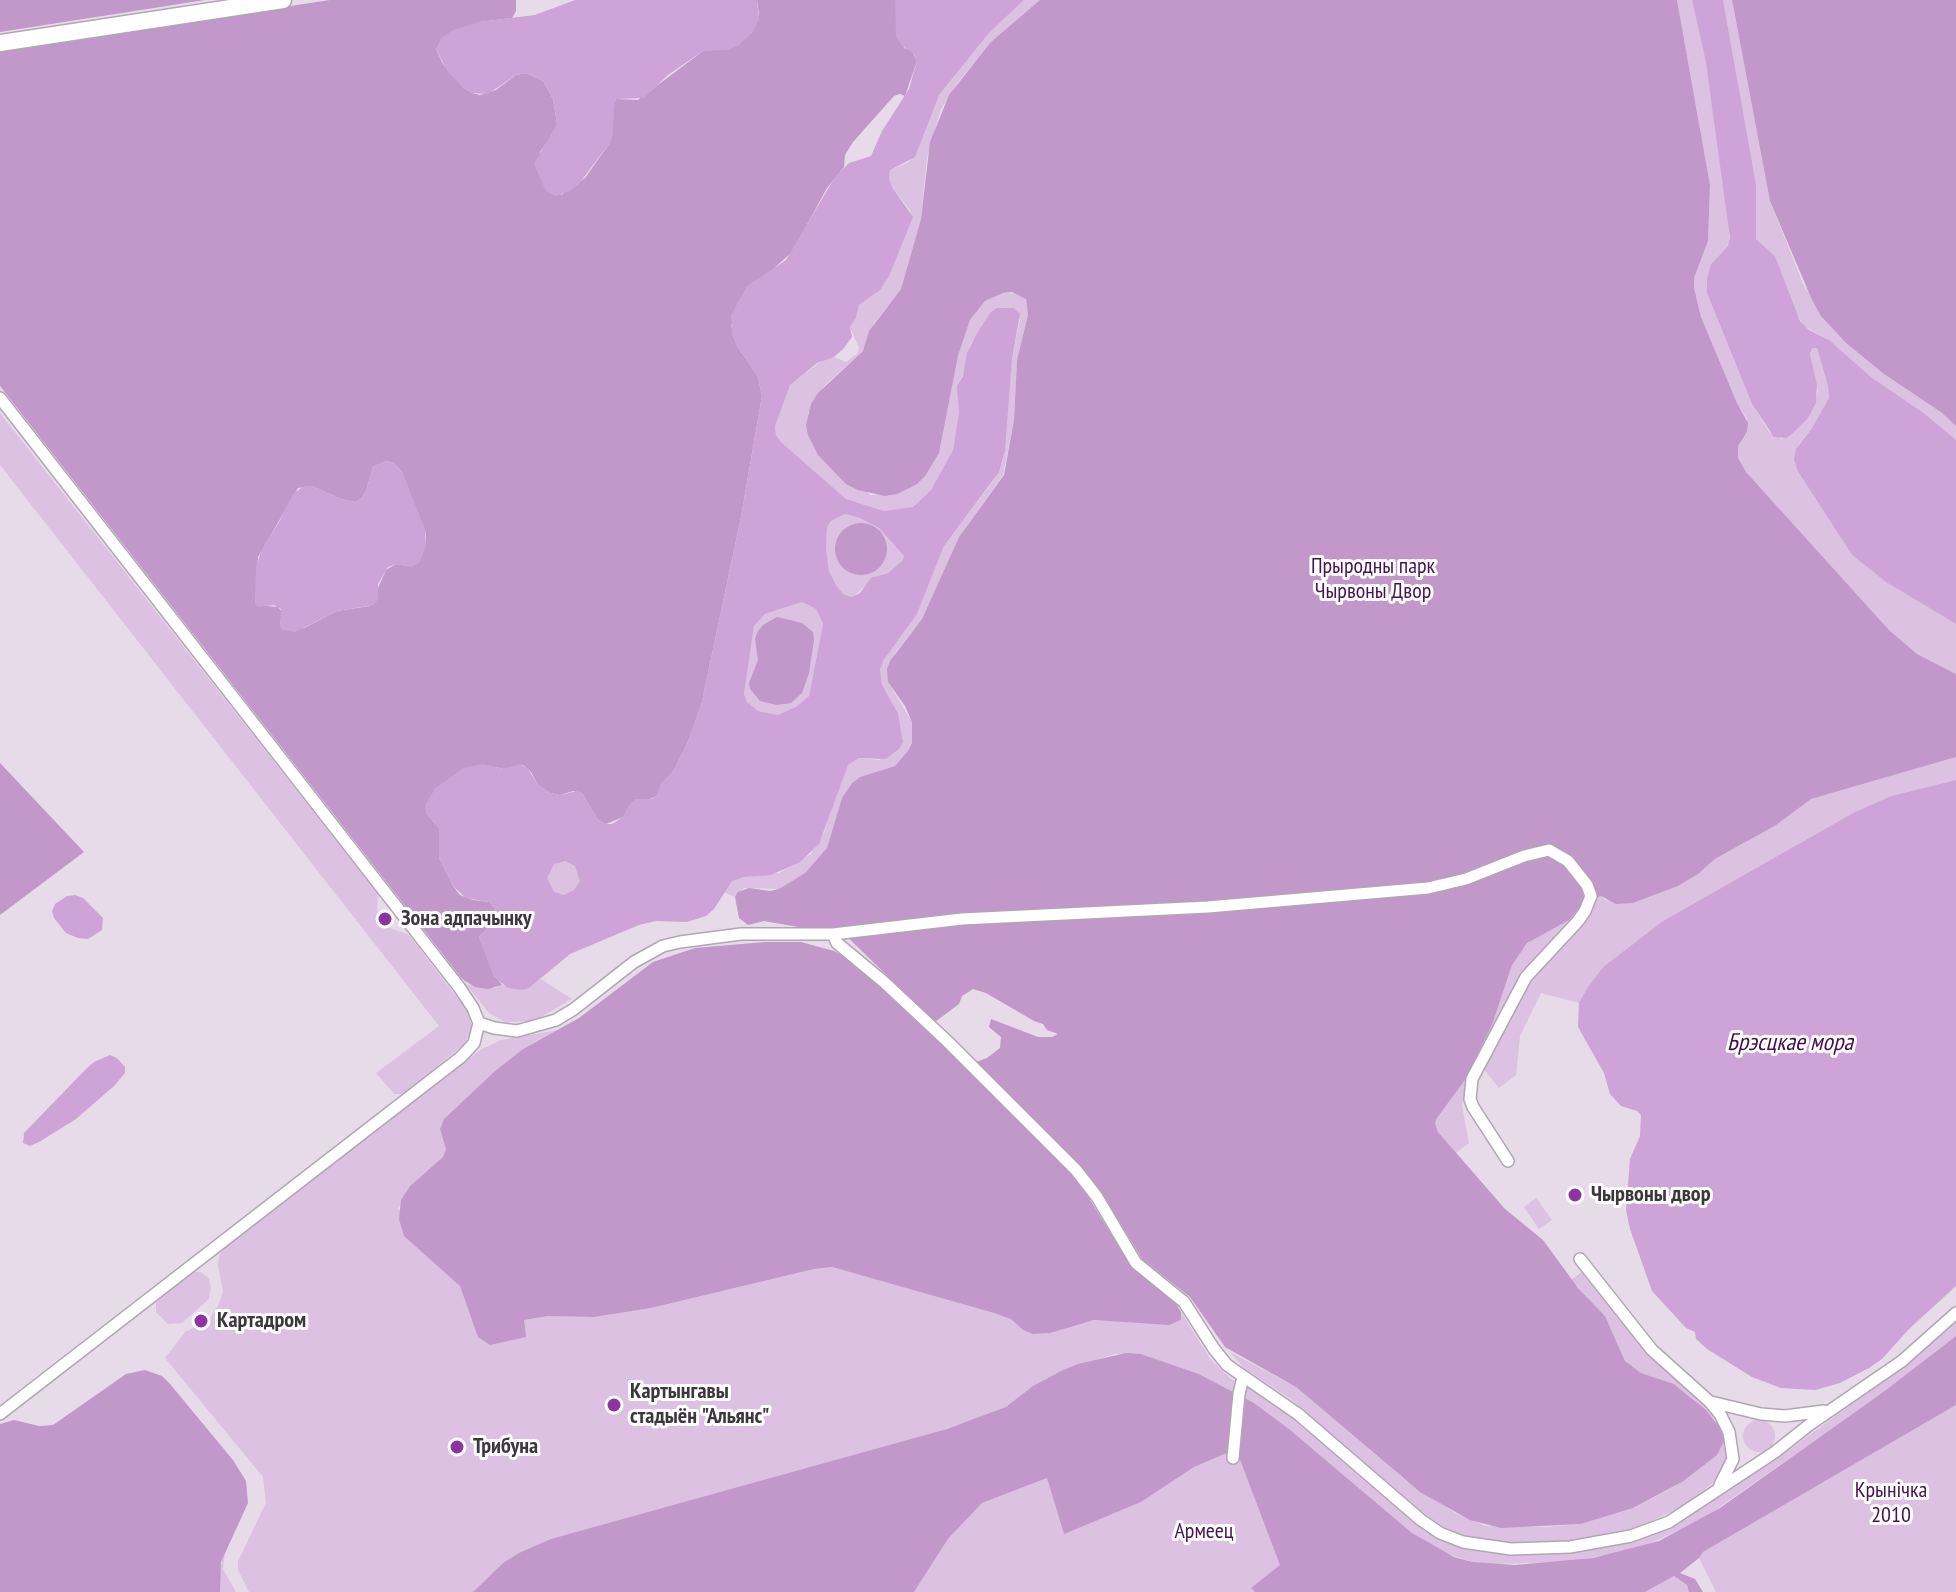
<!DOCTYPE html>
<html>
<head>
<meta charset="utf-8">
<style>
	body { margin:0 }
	canvas { display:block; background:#e7dbe9 }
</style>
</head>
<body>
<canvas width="1956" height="1592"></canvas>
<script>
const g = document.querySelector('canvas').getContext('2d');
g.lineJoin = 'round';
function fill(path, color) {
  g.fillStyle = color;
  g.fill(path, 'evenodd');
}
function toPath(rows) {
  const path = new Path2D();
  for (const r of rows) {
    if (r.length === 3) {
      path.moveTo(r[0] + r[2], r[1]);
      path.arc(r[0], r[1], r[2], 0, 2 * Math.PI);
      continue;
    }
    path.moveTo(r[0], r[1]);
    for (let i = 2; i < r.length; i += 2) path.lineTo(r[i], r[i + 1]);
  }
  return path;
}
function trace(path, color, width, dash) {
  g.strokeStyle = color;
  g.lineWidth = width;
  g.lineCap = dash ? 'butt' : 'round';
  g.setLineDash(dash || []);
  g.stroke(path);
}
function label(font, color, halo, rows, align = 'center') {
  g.font = font + ' "PT Sans Narrow",sans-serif';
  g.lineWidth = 6;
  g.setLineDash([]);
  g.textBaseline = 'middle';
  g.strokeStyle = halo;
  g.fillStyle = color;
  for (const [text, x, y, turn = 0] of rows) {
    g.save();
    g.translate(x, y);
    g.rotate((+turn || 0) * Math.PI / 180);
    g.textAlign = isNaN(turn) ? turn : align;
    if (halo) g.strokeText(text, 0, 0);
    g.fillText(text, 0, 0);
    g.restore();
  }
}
fill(toPath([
	[1024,0,1040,0,992,42,958,82,941,109,927,157,921,219,901,289,874,323,863,351,825,385,812,404,808,414,870,495,897,494,939,453,958,356,970,320,985,301,1003,293,1021,294,1026,299,1028,315,1017,360,1014,420,1003,475,959,537,922,619,895,653,888,682,912,722,912,743,908,751,895,766,860,777,852,783,842,798,827,848,805,873,779,889,744,888,735,897,723,892,732,881,738,878,779,873,811,854,824,833,838,787,848,765,859,758,879,760,900,748,903,742,898,713,882,685,880,671,883,661,917,614,944,546,993,481,1002,462,1012,359,1020,319,990,313,970,345,964,372,959,383,959,412,953,450,931,490,913,507,884,511,846,499,781,442,776,435,775,426,787,389,794,381,825,359,834,357,846,362,857,354,859,348,850,327,856,318,859,305,880,290,889,275,905,231,912,221,910,210,892,187,889,178,890,170,909,162,939,95,989,33],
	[1677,0,1692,0,1706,63,1727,207,1730,243,1711,264,1707,293,1752,404,1769,432,1782,439,1793,433,1814,408,1818,391,1810,354,1812,348,1817,348,1828,386,1829,398,1812,428,1799,444,1795,464,1797,470,1852,555,1886,582,1956,624,1956,674,1917,654,1889,630,1746,472,1738,458,1738,445,1747,433,1747,419,1737,403,1701,317,1694,288,1694,278,1708,241,1710,185],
	[1723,0,1732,0,1770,201,1803,284,1833,329,1846,343,1884,374,1949,418,1956,426,1956,440,1925,414,1871,377,1829,340,1804,326,1798,316,1775,256,1756,239,1756,184],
	[0,413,378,894,377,910,390,928,409,935,470,1014,472,1031,463,1045,403,1094,394,1094,376,1073,439,1026,0,465],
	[844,514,860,518,879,528,904,556,902,561,888,573,875,577,853,597,843,594,836,585,829,571,826,549,827,527,831,521],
	[802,602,816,609,823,624,809,696,796,708,778,715,758,711,747,702,744,694,754,626,765,614],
	[1956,757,1956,780,1891,796,1853,813,1663,921,1603,967,1586,990,1579,1003,1541,993,1520,1036,1516,1075,1499,1088,1482,1067,1467,1086,1462,1105,1469,1143,1456,1153,1438,1132,1435,1123,1437,1118,1465,1080,1492,1025,1512,965,1522,949,1534,937,1583,903,1601,896,1605,900,1633,903,1678,886,1698,874,1715,859,1746,842,1811,799],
	[563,878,17],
	[462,979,468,985,495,988,502,985,521,990,541,979,572,999,534,1021,505,1022,489,1013],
	[558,1030,536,1041,509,1060,448,1115,440,1129,446,1149,443,1157,410,1186,398,1209,523,1320,548,1316,594,1317,651,1308,814,1269,832,1267,994,1313,1011,1319,1023,1330,1033,1334,1050,1333,1086,1321,1182,1316,1181,1312,1211,1360,1231,1379,1260,1393,1293,1418,1419,1527,1434,1537,1470,1550,1506,1555,1572,1553,1628,1543,1671,1528,1781,1456,1917,1356,1956,1322,1956,1336,1886,1390,1700,1521,1639,1548,1569,1562,1492,1564,1472,1562,1440,1551,1412,1533,1289,1429,1254,1403,1199,1374,1141,1354,1115,1354,1061,1371,1034,1386,1031,1396,992,1414,937,1432,615,1522,503,1563,473,1592,249,1592,238,1570,238,1561,266,1503,263,1477,165,1358,185,1332,208,1321,219,1304,223,1291,218,1266,219,1255,232,1241,480,1050,501,1040],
	[1536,1198,1552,1220,1539,1229,1524,1207],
	[1583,1271,1639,1344,1717,1416,1732,1453,1719,1478,1686,1505,1638,1527,1579,1540,1543,1544,1502,1542,1469,1537,1444,1527,1415,1507,1292,1400,1244,1368,1219,1340,1230,1352,1296,1387,1405,1480,1457,1514,1486,1526,1546,1527,1581,1524,1633,1508,1665,1492,1682,1482,1723,1435,1714,1419,1691,1397,1674,1384,1641,1373,1625,1361,1605,1316,1571,1280],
	[192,1272,201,1272,209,1279,211,1288,209,1299,182,1323,168,1324,156,1312,156,1302],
	[1956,1405,1956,1592,1716,1592,1699,1558,1703,1552],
	[1759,1436,16],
	[1236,1448,1281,1565,1251,1588,1255,1592,914,1592,948,1539,982,1503,1047,1478,1064,1533,1141,1502,1194,1467],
	[225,1550,223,1569,236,1592,220,1592,219,1573],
	[1674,1576,1687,1585,1689,1592,1645,1592]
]), '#dcc1e2');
fill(toPath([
	[0,0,205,0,0,32],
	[330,0,516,0,516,11,512,18,479,22,436,49,443,64,464,88,472,93,480,95,496,90,516,75,526,73,543,81,553,99,557,124,554,133,540,152,561,195,585,178,609,144,613,134,613,107,616,99,638,100,703,51,737,46,753,31,759,14,757,0,895,0,904,48,912,51,917,61,905,96,900,94,894,96,853,142,845,155,844,167,827,188,792,252,772,270,731,325,737,346,758,377,762,396,741,517,701,706,687,744,673,772,661,784,657,796,650,799,636,799,623,817,606,824,598,820,582,793,573,791,560,795,550,793,538,785,531,772,523,765,504,769,496,767,445,782,435,789,426,813,439,828,439,858,453,886,460,895,473,900,489,902,495,908,492,924,479,937,493,973,502,985,488,989,475,987,462,979,0,386,0,50],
	[386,461,394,463,402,472,426,534,426,546,408,566,396,564,386,570,370,606,337,611,304,628,280,623,283,613,278,607,255,605,258,557,298,488,312,486,341,499,355,502,362,498,366,491,373,467],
	[1040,0,1677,0,1710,185,1708,241,1694,278,1694,288,1701,317,1737,403,1748,423,1747,432,1738,446,1738,458,1746,472,1889,630,1917,654,1956,674,1956,757,1811,799,1776,825,1715,859,1698,874,1678,886,1633,903,1616,904,1601,896,1583,903,1569,920,1527,943,1512,965,1492,1025,1465,1080,1437,1118,1435,1123,1438,1132,1505,1209,1543,1240,1578,1288,1605,1316,1625,1361,1641,1373,1674,1384,1706,1410,1720,1428,1724,1441,1717,1455,1682,1482,1633,1508,1581,1524,1501,1528,1470,1520,1420,1492,1296,1387,1225,1347,1190,1297,1142,1259,1104,1196,1085,1171,976,1062,987,1058,1000,1048,1001,1037,989,1027,991,1019,1038,1037,1052,1037,1058,1034,1047,1030,1043,1024,1034,1021,986,993,973,989,962,996,959,1004,935,1022,837,927,804,928,764,921,748,925,739,918,735,897,738,892,749,888,770,891,779,889,805,873,827,848,842,798,852,783,860,777,895,766,908,751,912,743,912,722,905,706,888,682,887,669,890,661,922,619,959,537,1004,475,1014,420,1017,360,1028,315,1026,299,1012,292,1003,293,985,301,970,320,958,356,939,453,925,476,917,484,897,494,885,496,858,490,846,484,818,455,808,435,806,425,811,404,818,393,863,351,869,331,901,289,921,219,930,142,949,95,991,42],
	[1732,0,1956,0,1956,426,1942,413,1884,374,1846,343,1821,316,1812,300,1770,201],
	[861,549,26],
	[777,617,802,623,813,632,814,640,809,673,802,693,791,703,777,705,760,701,750,689,749,683,758,660,755,639,758,631,763,625],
	[0,763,84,852,0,915],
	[765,942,801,942,834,951,853,962,881,986,1049,1148,1079,1182,1132,1268,1175,1302,1181,1312,1181,1320,1169,1325,1094,1320,1050,1333,1033,1334,1023,1330,1011,1319,994,1313,832,1267,814,1269,651,1308,594,1317,548,1316,524,1320,526,1337,490,1345,478,1337,460,1286,404,1236,399,1219,401,1200,410,1186,443,1157,446,1149,440,1129,444,1119,494,1072,523,1049,579,1018,653,962,695,948],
	[1956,1336,1956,1405,1703,1552,1699,1558,1680,1573,1695,1579,1703,1592,1689,1592,1687,1585,1674,1576,1645,1592,1255,1592,1251,1588,1280,1565,1236,1449,1194,1467,1141,1502,1064,1534,1047,1478,982,1503,948,1539,914,1592,473,1592,503,1563,519,1553,551,1539,947,1429,1006,1407,1033,1386,1061,1371,1078,1364,1126,1353,1141,1354,1199,1374,1254,1403,1289,1429,1412,1533,1454,1557,1472,1562,1515,1565,1593,1558,1659,1541,1720,1508,1886,1390],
	[145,1370,162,1376,170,1384,233,1460,246,1481,248,1503,221,1562,220,1592,0,1592,0,1424,14,1420,39,1426,53,1425,126,1374]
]), '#c297ca');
fill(toPath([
	[575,0,757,0,759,20,753,31,737,46,728,50,703,51,668,75,644,98,616,99,614,107,613,134,609,144,578,185,570,191,555,196,546,191,534,164,557,124,553,99,543,81,526,73,516,75,488,94,472,93,464,88,448,72,436,49,441,38,453,30,479,22,535,15],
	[895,0,1024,0,989,33,939,95,915,157,890,170,889,178,892,187,913,217,889,276,880,290,859,305,856,318,850,327,852,337,843,349,834,357,817,363,790,385,775,426,776,435,781,442,846,499,884,511,913,507,931,490,953,450,959,412,957,386,963,376,967,353,976,335,990,313,997,308,1014,308,1020,314,1012,359,1005,450,999,472,944,546,917,614,883,661,880,670,882,685,898,713,903,742,900,748,886,759,859,758,848,765,819,844,800,862,771,875,744,877,732,881,714,909,706,916,687,922,656,921,639,925,570,954,529,988,522,990,508,988,494,977,479,937,492,924,495,908,489,902,466,898,453,886,439,858,439,828,426,813,425,805,435,789,463,768,483,764,504,769,520,764,528,769,538,785,550,793,560,795,577,791,582,793,598,820,606,824,612,824,623,817,629,805,636,799,651,799,657,796,660,784,673,772,687,744,701,706,741,517,762,396,758,377,737,346,732,335,731,315,747,286,786,260,835,177,849,163,871,156,882,131,909,89,917,61,914,54,901,45,896,36],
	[845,514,860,518,879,528,904,556,902,561,888,573,871,578,860,593,852,597,843,594,836,585,829,571,826,549,827,527,831,521],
	[802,602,816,609,823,624,809,696,796,707,778,715,758,711,747,702,744,694,754,626,765,614],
	[565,861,575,866,580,881,574,890,564,895,554,892,547,878,554,864],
	[1692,0,1723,0,1756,184,1756,239,1775,256,1800,321,1809,330,1829,340,1871,377,1925,414,1956,440,1956,624,1886,582,1852,555,1797,470,1794,459,1796,449,1812,428,1829,398,1828,386,1817,348,1812,348,1810,354,1817,385,1816,403,1808,418,1793,433,1786,438,1774,437,1752,404,1707,293,1707,279,1711,264,1728,246,1730,238,1706,63],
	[386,461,394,463,402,472,425,529,426,546,420,562,412,567,396,564,388,567,378,584,378,599,374,605,337,611,295,632,282,630,280,627,281,609,274,605,259,607,255,605,256,568,261,551,279,522,293,494,304,486,312,486,341,499,355,502,362,498,366,491,373,467],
	[1956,780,1956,1286,1909,1329,1882,1359,1869,1368,1840,1383,1815,1390,1781,1388,1752,1377,1707,1349,1696,1339,1695,1332,1686,1328,1652,1291,1630,1229,1626,1210,1630,1159,1640,1136,1641,1115,1637,1111,1621,1106,1610,1094,1604,1073,1578,1027,1579,1003,1586,990,1603,967,1663,921,1853,813,1891,796],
	[75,895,83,898,103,918,102,930,88,939,78,938,66,933,54,918,52,911,55,904,67,896],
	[110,1055,117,1058,125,1067,125,1073,114,1086,76,1119,39,1142,30,1146,23,1143,24,1133,86,1069,94,1062]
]), '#cea3d7');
const street = toPath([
	[0,398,459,987,473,1008,479,1023,474,1043,461,1057,0,1414],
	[833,934,962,919,1208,907,1428,888,1466,879,1524,856,1549,850,1568,861,1587,885,1591,896,1585,911,1578,921,1526,977,1472,1079,1470,1099,1473,1107,1508,1161],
	[479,1023,494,1028,517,1031,556,1020,574,1009,634,962,663,946,680,942,741,934,833,934,837,943,884,982,947,1041,1076,1170,1097,1197,1136,1263,1184,1302,1214,1349,1227,1365,1298,1414,1421,1520,1440,1533,1463,1542,1511,1549,1570,1547,1631,1536,1669,1522,1775,1452,1809,1425,1902,1361,1956,1313],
	[1580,1259,1652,1350,1710,1402,1720,1414,1729,1432,1733,1459,1720,1485],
	[1711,1402,1761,1414,1785,1416,1824,1411],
	[1233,1458,1239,1394,1243,1377]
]);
const secondary = toPath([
	[0,43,283,0]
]);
trace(street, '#b1a6b3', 14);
trace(secondary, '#b1a6b3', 19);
trace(street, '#fff', 11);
trace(secondary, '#fff', 16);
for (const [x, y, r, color] of [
	[385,919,8,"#8e34a0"],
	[1575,1195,8,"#8e34a0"],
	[201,1321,8,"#8e34a0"],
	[614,1405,8,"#8e34a0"],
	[457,1447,8,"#8e34a0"]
]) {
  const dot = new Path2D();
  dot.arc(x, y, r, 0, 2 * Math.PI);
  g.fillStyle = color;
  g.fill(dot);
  trace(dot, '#fff', 3);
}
label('22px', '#471352', '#fff', [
	["Прыродны парк",1373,567],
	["Чырвоны Двор",1373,592],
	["Крынічка",1891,1491],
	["2010",1891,1516],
	["Армеец",1204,1532]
]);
label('bold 22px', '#3c373c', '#fff', [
	["Зона адпачынку",401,919],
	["Чырвоны двор",1591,1195],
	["Картадром",217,1321],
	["Картынгавы",630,1392],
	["стадыён \"Альянс\"",630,1417],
	["Трибуна",473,1447]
], 'left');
label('italic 24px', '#450f4f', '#fff', [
	["Брэсцкае мора",1790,1043]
]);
</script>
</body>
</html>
